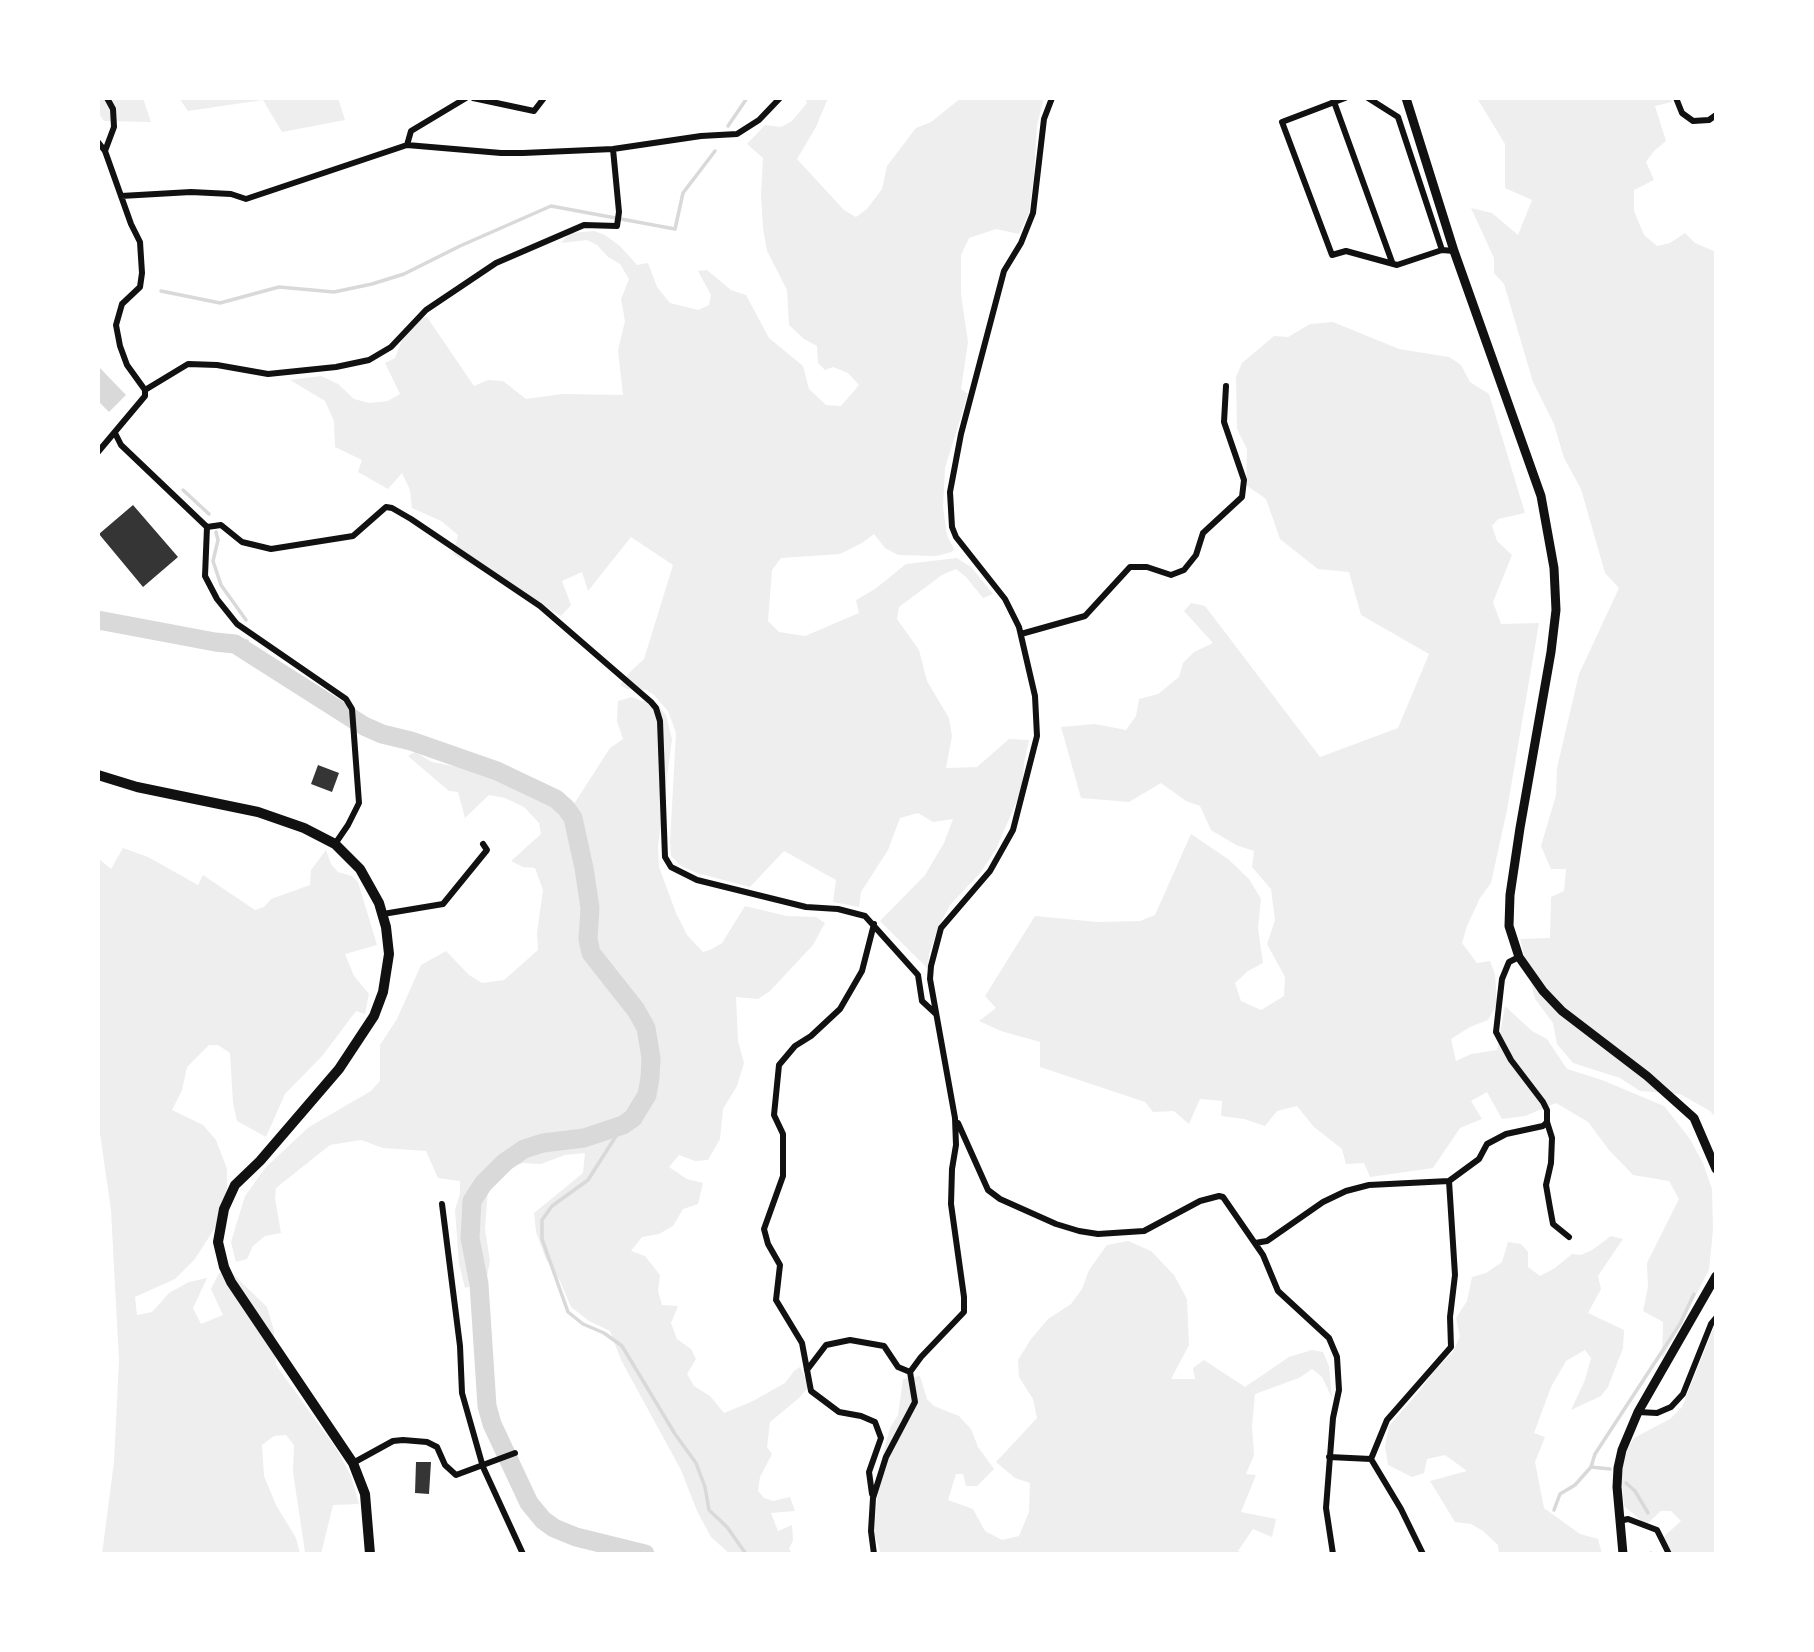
<!DOCTYPE html>
<html>
<head>
<meta charset="utf-8">
<style>
	body { margin:0 }
	#map { position:relative; width:1814px; height:1652px; overflow:hidden; background:#fff; font-family:Signika,sans-serif }
	canvas { display:block }
	.frame { position:absolute; inset:0; border:100px solid #fff; pointer-events:none }
</style>
</head>
<body>
<div id="map">
<canvas width="1814" height="1652"></canvas>
<div class="frame"></div>
</div>
<script>
const g = document.querySelector('canvas').getContext('2d');
g.lineJoin = 'round';
function fill(path, color) {
  g.fillStyle = color;
  g.fill(path, 'evenodd');
}
function toPath(rows) {
  const path = new Path2D();
  for (const r of rows) {
    path.moveTo(r[0], r[1]);
    for (let i = 2; i < r.length; i += 2) path.lineTo(r[i], r[i + 1]);
  }
  return path;
}
function trace(path, color, width, dash) {
  g.strokeStyle = color;
  g.lineWidth = width;
  g.lineCap = dash ? 'butt' : 'round';
  g.setLineDash(dash || []);
  g.stroke(path);
}
fill(toPath([
	[98,98,143,98,151,122,104,121,98,113],
	[179,98,338,98,345,120,282,132,263,100,188,111],
	[805,98,828,98,816,127,797,159,844,210,856,217,867,209,882,189,887,166,916,128,931,122,961,98,1044,98,1037,125,1034,174,1029,213,1019,234,996,229,969,238,961,255,961,294,968,342,961,389,968,394,945,468,943,507,947,535,954,549,952,552,936,556,898,555,885,548,874,534,862,543,840,554,781,558,772,570,768,621,779,632,805,636,859,613,856,600,875,589,906,564,957,558,971,567,993,594,983,598,966,577,956,569,942,575,899,607,897,619,919,650,927,681,949,718,952,736,946,768,977,767,1009,739,1029,740,1024,763,1022,789,996,849,981,872,950,905,938,928,929,954,928,969,880,921,925,875,944,843,953,819,933,822,918,813,900,818,888,850,861,892,859,907,833,902,836,880,784,851,750,887,697,873,681,866,671,856,670,842,676,733,668,711,654,695,647,690,627,689,620,685,630,672,644,659,673,565,631,537,588,591,582,572,562,581,571,605,561,616,453,554,458,535,441,521,412,508,410,490,402,473,388,489,358,472,362,460,335,447,334,421,325,401,290,380,321,376,338,384,354,399,369,403,388,401,400,394,385,363,395,358,407,328,418,319,427,317,474,386,488,380,503,381,526,399,562,394,623,395,618,350,625,321,621,299,629,279,620,264,608,257,597,245,587,240,561,243,570,233,594,231,605,235,620,246,637,265,648,263,657,287,670,303,698,310,709,305,711,295,698,271,707,270,731,290,746,295,769,338,803,366,809,389,826,405,841,406,859,385,848,373,833,367,825,370,818,363,817,346,804,339,789,325,787,290,767,251,763,228,761,194,763,158,747,144,765,125,781,127,792,121,807,103],
	[1477,98,1671,98,1672,102,1655,106,1666,141,1654,151,1646,162,1654,180,1634,190,1634,211,1644,235,1657,246,1670,243,1685,233,1695,243,1716,252,1716,1118,1710,1111,1680,1094,1640,1091,1620,1078,1573,1063,1557,1044,1553,1023,1535,999,1520,939,1550,938,1551,897,1564,891,1566,869,1551,869,1541,846,1556,795,1557,768,1579,674,1619,588,1605,573,1581,489,1564,458,1554,424,1533,382,1504,284,1494,273,1494,258,1471,208,1492,213,1518,235,1532,200,1505,188,1505,144],
	[1333,322,1399,349,1449,357,1461,365,1470,382,1489,394,1525,513,1498,519,1492,526,1497,541,1512,555,1493,602,1501,624,1539,623,1507,810,1496,860,1491,883,1480,898,1467,926,1462,943,1477,963,1490,961,1495,974,1497,1004,1488,1020,1470,1027,1451,1039,1456,1061,1471,1054,1497,1050,1505,1006,1532,1031,1547,1039,1567,1069,1602,1080,1664,1106,1690,1139,1703,1163,1712,1189,1713,1230,1709,1270,1662,1359,1663,1322,1643,1311,1648,1287,1647,1263,1679,1199,1669,1181,1633,1175,1609,1150,1588,1122,1556,1103,1525,1116,1502,1119,1487,1092,1471,1101,1482,1119,1460,1128,1433,1168,1370,1177,1364,1163,1346,1164,1342,1149,1314,1127,1297,1106,1277,1111,1265,1126,1244,1119,1221,1116,1222,1101,1200,1099,1189,1124,1174,1111,1153,1112,1145,1102,1040,1067,1040,1042,1001,1031,979,1021,996,1008,985,996,1035,916,1097,922,1140,921,1155,915,1191,834,1228,859,1249,879,1261,899,1258,928,1263,963,1248,971,1235,983,1241,1001,1261,1010,1284,996,1285,977,1267,944,1275,920,1271,889,1252,867,1254,851,1236,845,1211,830,1200,806,1186,801,1161,783,1129,802,1081,798,1061,727,1095,724,1126,730,1136,716,1139,699,1158,694,1179,677,1183,663,1194,652,1213,643,1184,611,1191,603,1205,606,1320,757,1398,728,1429,654,1361,615,1349,572,1318,569,1280,539,1266,499,1246,485,1247,449,1237,429,1236,377,1242,363,1274,336,1288,337,1310,324],
	[632,697,641,701,655,702,666,715,672,739,658,847,659,867,676,913,687,935,703,952,710,950,722,943,745,906,787,916,816,917,825,923,813,945,770,991,758,999,736,997,738,1041,744,1063,737,1086,723,1109,720,1139,708,1160,695,1161,679,1155,669,1167,687,1179,703,1183,698,1204,683,1209,673,1226,659,1234,642,1237,631,1251,645,1256,660,1275,658,1291,662,1305,678,1306,671,1323,677,1339,691,1349,696,1359,687,1374,694,1386,710,1396,724,1413,751,1402,785,1383,794,1371,800,1367,809,1386,799,1398,770,1422,767,1447,772,1454,760,1477,758,1491,764,1498,773,1501,790,1497,795,1511,771,1513,778,1531,792,1525,793,1540,789,1549,793,1554,730,1554,711,1537,697,1511,681,1470,621,1360,610,1331,589,1321,571,1307,560,1281,546,1259,536,1232,534,1213,583,1173,585,1153,565,1155,541,1164,523,1163,506,1169,488,1189,485,1229,490,1261,486,1282,465,1288,459,1264,455,1210,460,1194,460,1181,438,1178,426,1151,383,1148,361,1140,330,1145,276,1188,275,1198,281,1233,265,1236,253,1246,247,1259,236,1262,231,1242,245,1196,266,1167,309,1127,371,1091,380,1081,380,1045,397,1019,421,965,446,951,469,975,482,983,504,980,538,950,537,933,543,890,535,868,523,867,511,861,541,834,539,823,524,807,505,798,489,795,465,818,458,792,449,791,408,756,415,752,432,762,458,767,494,763,536,781,565,798,572,807,610,748,623,739,617,721,618,701],
	[123,848,148,857,198,885,203,875,255,910,264,907,271,899,310,885,311,870,326,850,331,864,338,872,352,876,358,882,377,945,345,954,354,976,369,994,365,1014,356,1011,323,1055,285,1094,266,1137,237,1121,233,1103,230,1053,218,1045,209,1045,187,1067,182,1090,172,1110,203,1125,216,1140,227,1169,227,1189,216,1226,195,1259,175,1279,135,1297,137,1315,152,1312,169,1293,189,1282,207,1278,193,1308,201,1324,223,1315,211,1289,219,1273,232,1273,267,1307,274,1331,276,1365,337,1450,351,1476,359,1504,333,1505,321,1554,306,1554,305,1552,293,1472,294,1445,286,1435,274,1436,262,1445,264,1476,276,1505,296,1538,300,1554,102,1554,114,1462,119,1361,111,1210,98,1120,98,858,111,869],
	[1611,1236,1623,1239,1598,1276,1601,1289,1588,1313,1624,1330,1623,1348,1608,1387,1601,1396,1571,1410,1585,1380,1591,1358,1585,1350,1566,1361,1551,1387,1534,1433,1545,1437,1535,1462,1544,1508,1580,1534,1598,1539,1602,1554,1499,1554,1498,1545,1483,1531,1471,1524,1455,1522,1430,1481,1467,1471,1445,1455,1427,1459,1424,1473,1412,1477,1388,1465,1385,1446,1389,1426,1421,1389,1434,1371,1453,1352,1460,1336,1456,1318,1467,1301,1472,1277,1486,1273,1502,1262,1508,1242,1521,1244,1528,1252,1528,1267,1540,1276,1555,1268,1572,1254,1581,1255,1592,1250],
	[1128,1241,1151,1251,1174,1275,1187,1299,1189,1345,1171,1379,1195,1379,1193,1368,1204,1360,1245,1387,1289,1357,1312,1350,1323,1352,1329,1366,1332,1398,1322,1377,1312,1369,1299,1378,1255,1394,1252,1426,1254,1455,1246,1474,1256,1475,1241,1512,1276,1519,1272,1537,1253,1529,1238,1551,1246,1554,881,1554,874,1533,880,1465,890,1428,898,1415,903,1379,920,1376,927,1399,934,1406,959,1416,971,1429,978,1447,994,1469,977,1486,966,1486,963,1474,956,1474,948,1500,973,1509,985,1531,1002,1540,1019,1536,1029,1512,1030,1483,1015,1478,996,1462,1037,1418,1033,1399,1019,1377,1018,1360,1031,1339,1048,1319,1071,1304,1082,1289,1089,1270,1107,1245],
	[1716,1322,1716,1554,1673,1554,1659,1541,1681,1521,1671,1511,1661,1511,1646,1525,1624,1506,1621,1472,1628,1448,1634,1438,1670,1419,1682,1407]
]), '#eee');
fill(toPath([
	[98,366,126,395,109,412,98,401]
]), '#d9d9d9');
trace(toPath([
	[728,126,747,98],
	[161,291,220,303,279,287,334,292,372,284,404,274,460,246,551,206,675,229,683,193,715,151],
	[183,490,209,514],
	[216,532,218,540,213,561,221,585,246,620],
	[247,641,247,652],
	[623,1125,588,1180,552,1206,542,1220,542,1239,568,1312,583,1324,604,1333,622,1346,675,1434,696,1463,705,1487,709,1510,727,1527,746,1554],
	[1591,1467,1595,1454,1680,1324,1694,1294],
	[1626,1483,1635,1491,1648,1513],
	[1554,1510,1560,1494,1575,1485,1591,1467,1610,1469],
	[1651,1553,1652,1554]
]), '#d9d9d9', 3.5);
trace(toPath([
	[98,620,215,642,235,644,364,726,382,734,411,741,497,771,556,799,566,808,573,818,584,868,590,908,588,939,591,953,636,1010,646,1028,651,1058,650,1078,647,1095,633,1118,623,1125,584,1138,543,1143,524,1149,505,1162,483,1184,472,1201,470,1238,479,1284,487,1406,492,1424,529,1503,543,1520,554,1528,576,1537,645,1554]
]), '#d9d9d9', 19);
fill(toPath([
	[133,505,178,557,143,587,99,534],
	[318,765,339,773,332,792,311,784],
	[416,1462,431,1462,429,1494,415,1493]
]), '#353535');
trace(toPath([
	[473,98,534,111,544,98],
	[1345,98,1282,122,1332,255,1346,251,1397,265,1442,250,1454,251],
	[1368,98,1398,117,1442,250],
	[1676,98,1682,113,1693,121,1709,120,1716,115],
	[1333,99,1392,262],
	[98,142,105,151,131,224,140,242,142,273,140,287,122,304,116,325,120,346,127,365,145,390,145,396,98,452],
	[407,145,411,131,466,98],
	[105,151,114,127,113,109,107,98],
	[121,196,191,192,231,194,246,199,407,145,501,153,523,153,613,149,701,136,737,134,759,120,780,98],
	[145,390,188,364,217,365,268,374,336,367,369,360,391,347,426,310,496,263,584,225,617,226,619,212,613,149],
	[115,433,121,445,207,527,221,525,242,542,271,549,353,536,386,507,392,508,411,519,540,606,651,702,656,708,660,721,665,857,671,867,697,880,806,907,838,909,865,916,918,975,922,1001,936,1014],
	[207,527,205,576,217,599,237,624,346,699,352,709,359,803,348,825,335,844],
	[1021,634,1085,616,1130,567,1147,567,1171,575,1184,570,1196,555,1203,533,1242,497,1244,480,1224,422,1226,386],
	[383,914,443,904,487,850,483,844],
	[1547,1122,1552,1138,1551,1163,1546,1185,1550,1208,1553,1224,1569,1237],
	[958,1123,988,1190,1000,1199,1056,1224,1079,1231,1098,1234,1144,1231,1200,1201,1219,1196,1223,1197,1263,1255,1278,1291,1329,1338,1337,1357,1339,1390,1333,1418,1326,1508,1333,1554],
	[442,1204,460,1346,462,1393,483,1467,523,1554],
	[1255,1243,1267,1241,1323,1202,1346,1191,1369,1185,1449,1181,1479,1159,1487,1144,1506,1134,1543,1126,1547,1122,1547,1110,1543,1102,1511,1060,1496,1032,1502,979,1509,962,1519,957],
	[807,1370,826,1345,850,1340,884,1346,898,1367,910,1372],
	[1638,1412,1657,1413,1671,1407,1683,1394,1711,1324,1716,1318],
	[1329,1457,1371,1459,1401,1509,1423,1554],
	[1371,1459,1387,1420,1451,1347,1450,1317,1455,1275,1449,1181],
	[353,1463,393,1441,403,1440,427,1442,437,1447,445,1465,456,1475,515,1453],
	[872,1494,869,1472,881,1438,875,1422,861,1416,839,1412,811,1391,802,1343,776,1300,780,1265,768,1244,764,1229,783,1176,783,1134,774,1115,779,1065,795,1046,811,1036,840,1009,862,971,874,924],
	[1619,1521,1628,1519,1657,1530,1669,1554],
	[874,1554,871,1531,873,1498,886,1457,915,1402,910,1372,921,1357,964,1312,964,1297,951,1204,952,1169,956,1145,955,1118,930,979,931,966,941,928,990,871,1013,830,1037,736,1035,696,1019,627,1005,599,956,537,952,527,950,492,961,434,1004,271,1021,243,1033,213,1044,119,1052,98]
]), '#111', 6);
trace(toPath([
	[1406,98,1454,251,1541,496,1554,568,1556,610,1551,652,1520,828,1510,895,1509,926,1519,957,1543,991,1562,1011,1647,1076,1694,1118,1716,1169],
	[1623,1554,1617,1487,1618,1468,1622,1450,1638,1412,1716,1276]
]), '#111', 9);
trace(toPath([
	[98,775,137,787,258,812,304,828,335,844,360,869,379,903,386,927,389,954,383,992,374,1016,339,1069,260,1161,235,1185,224,1209,218,1242,224,1267,231,1282,353,1463,365,1494,370,1554]
]), '#111', 10);
</script>
</body>
</html>
